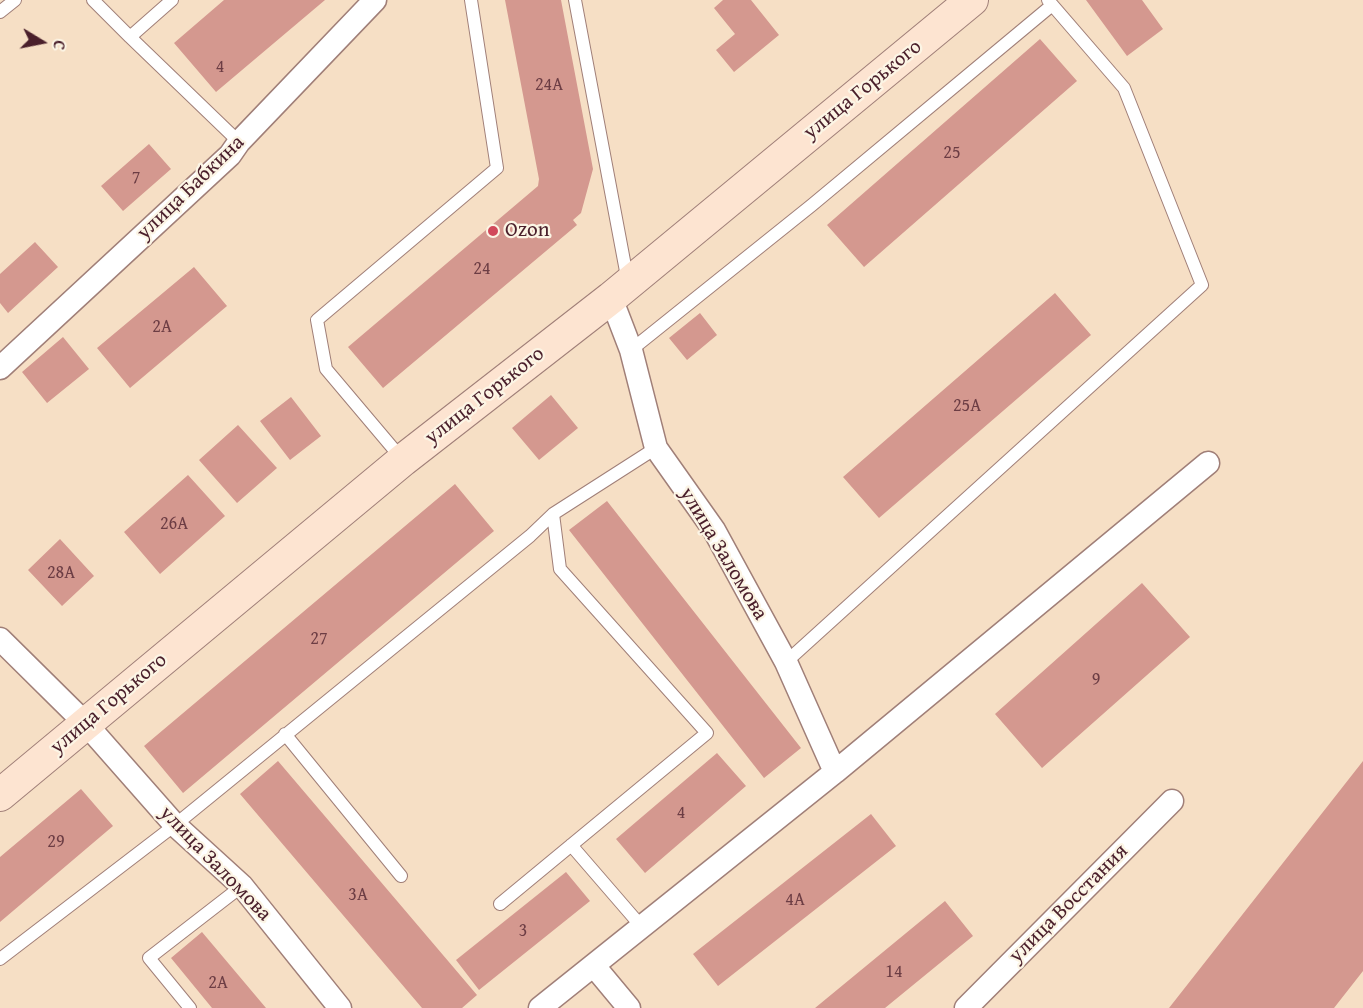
<!DOCTYPE html>
<html>
<head>
<meta charset="utf-8">
<style>
	body { margin:0 }
	#map { position:relative; width:1363px; height:1008px; overflow:hidden; background:#f6dfc5; font-family:"Gentium Book Plus",serif }
	canvas { display:block }
	.north { position:absolute; left:12px; top:12px; width:60px; height:60px; -webkit-text-stroke:4px #fcf5e5; paint-order:stroke; rotate:100deg; font-size:16px; font-weight:700; line-height:24px; text-align:center; color:#4a1f2b }
	.north::after { content:''; display:block; margin:auto; width:21px; height:27px; background:#4a1f2b; clip-path:polygon(50% 0,100% 100%,50% 72%,0 100%) }
</style>
</head>
<body>
<div id="map">
<canvas width="1363" height="1008"></canvas>
<div class="north">С</div>
</div>
<script>
const g = document.querySelector('canvas').getContext('2d');
g.lineJoin = 'round';
function fill(path, color) {
  g.fillStyle = color;
  g.fill(path, 'evenodd');
}
function toPath(rows) {
  const path = new Path2D();
  for (const r of rows) {
    path.moveTo(r[0], r[1]);
    for (let i = 2; i < r.length; i += 2) path.lineTo(r[i], r[i + 1]);
  }
  return path;
}
function trace(path, color, width, dash) {
  g.strokeStyle = color;
  g.lineWidth = width;
  g.lineCap = dash ? 'butt' : 'round';
  g.setLineDash(dash || []);
  g.stroke(path);
}
function label(font, color, halo, rows, align = 'center') {
  g.font = font + ' "Gentium Book Plus",serif';
  g.lineWidth = 4.5;
  g.setLineDash([]);
  g.textBaseline = 'middle';
  g.strokeStyle = halo;
  g.fillStyle = color;
  for (const [text, x, y, turn = 0] of rows) {
    g.save();
    g.translate(x, y);
    g.rotate((+turn || 0) * Math.PI / 180);
    g.textAlign = isNaN(turn) ? turn : align;
    if (halo) g.strokeText(text, 0, 0);
    g.fillText(text, 0, 0);
    g.restore();
  }
}
fill(toPath([
	[224,0,325,0,216,92,174,43],
	[505,0,561,0,593,169,581,213,573,220,577,225,383,388,348,347,538,186,539,179],
	[723,0,751,0,779,35,734,72,716,50,735,34,714,8],
	[1086,0,1142,0,1163,29,1127,56],
	[1040,39,1077,81,864,267,827,225],
	[149,144,171,169,123,211,101,186],
	[35,242,58,267,8,313,0,303,0,274],
	[194,267,227,306,130,388,97,348],
	[1055,293,1091,335,879,518,843,477],
	[700,313,717,335,687,360,669,338],
	[63,337,89,369,47,403,22,372],
	[551,395,578,428,539,460,512,428],
	[291,397,321,436,290,460,260,421],
	[238,425,277,468,237,503,199,460],
	[188,475,225,516,160,574,124,532],
	[455,484,494,531,183,793,144,746],
	[607,501,801,748,764,778,569,530],
	[60,539,94,576,62,606,28,570],
	[1142,583,1190,637,1042,768,995,714],
	[717,753,746,786,645,873,616,839],
	[278,761,477,995,462,1008,422,1008,240,794],
	[1363,761,1363,971,1334,1008,1169,1008],
	[81,789,113,826,0,922,0,857],
	[871,814,896,846,718,986,693,954],
	[566,872,590,901,479,990,456,960],
	[945,901,973,936,885,1008,815,1008],
	[202,932,266,1008,212,1008,171,958]
]), '#d4988f');
const lane = toPath([
	[93,0,130,37],
	[172,0,130,37,239,142],
	[575,0,628,282],
	[0,12,15,0],
	[631,350,812,205,1051,6],
	[402,459,326,369,317,320,497,168,471,0],
	[786,662,1202,285,1124,88,1048,0],
	[285,734,401,876],
	[571,845,641,926],
	[500,904,707,733,560,569,553,514],
	[0,959,175,825,530,536,553,514,656,448],
	[190,1008,149,958,242,886]
]);
const street = toPath([
	[0,368,230,155,239,142,375,0],
	[0,639,86,724,175,825,242,886,340,1008],
	[835,772,1208,463],
	[594,966,629,1008],
	[540,1008,835,772,786,662,714,530,656,448,631,350,611,298],
	[966,1008,1172,801]
]);
const secondary = toPath([
	[0,795,403,460,611,298,972,0]
]);
trace(lane, '#a07f78', 14);
trace(street, '#a07f78', 25);
trace(secondary, '#a07f78', 34);
trace(lane, '#fff', 12);
trace(street, '#fff', 22);
trace(secondary, '#fde4d1', 32);
for (const [x, y, r, color] of [
	[493,231,6,"#d1495b"]
]) {
  const dot = new Path2D();
  dot.arc(x, y, r, 0, 2 * Math.PI);
  g.fillStyle = color;
  g.fill(dot);
  trace(dot, '#fcf5e5', 2);
}
label('18px', '#6c3d44', null, [
	["4",220,67],
	["24А",549,85],
	["25",952,153],
	["7",136,178],
	["24",482,269],
	["2А",162,327],
	["25А",967,406],
	["26А",174,524],
	["28А",61,573],
	["27",319,639],
	["9",1096,680],
	["4",681,813],
	["29",56,842],
	["3А",358,895],
	["4А",795,900],
	["3",523,931],
	["14",894,972],
	["2А",218,983]
]);
label('21px', '#4a1f2b', '#fcf5e5', [
	["улица Горького",863,90,-39],
	["улица Бабкина",191,188,-44],
	["улица Горького",485,396,-38],
	["улица Заломова",723,554,59],
	["улица Горького",109,704,-40],
	["улица Заломова",215,864,46],
	["улица Восстания",1069,904,-45]
]);
label('21px', '#4a1f2b', '#fcf5e5', [
	["Ozon",505,231]
], 'left');
</script>
</body>
</html>
